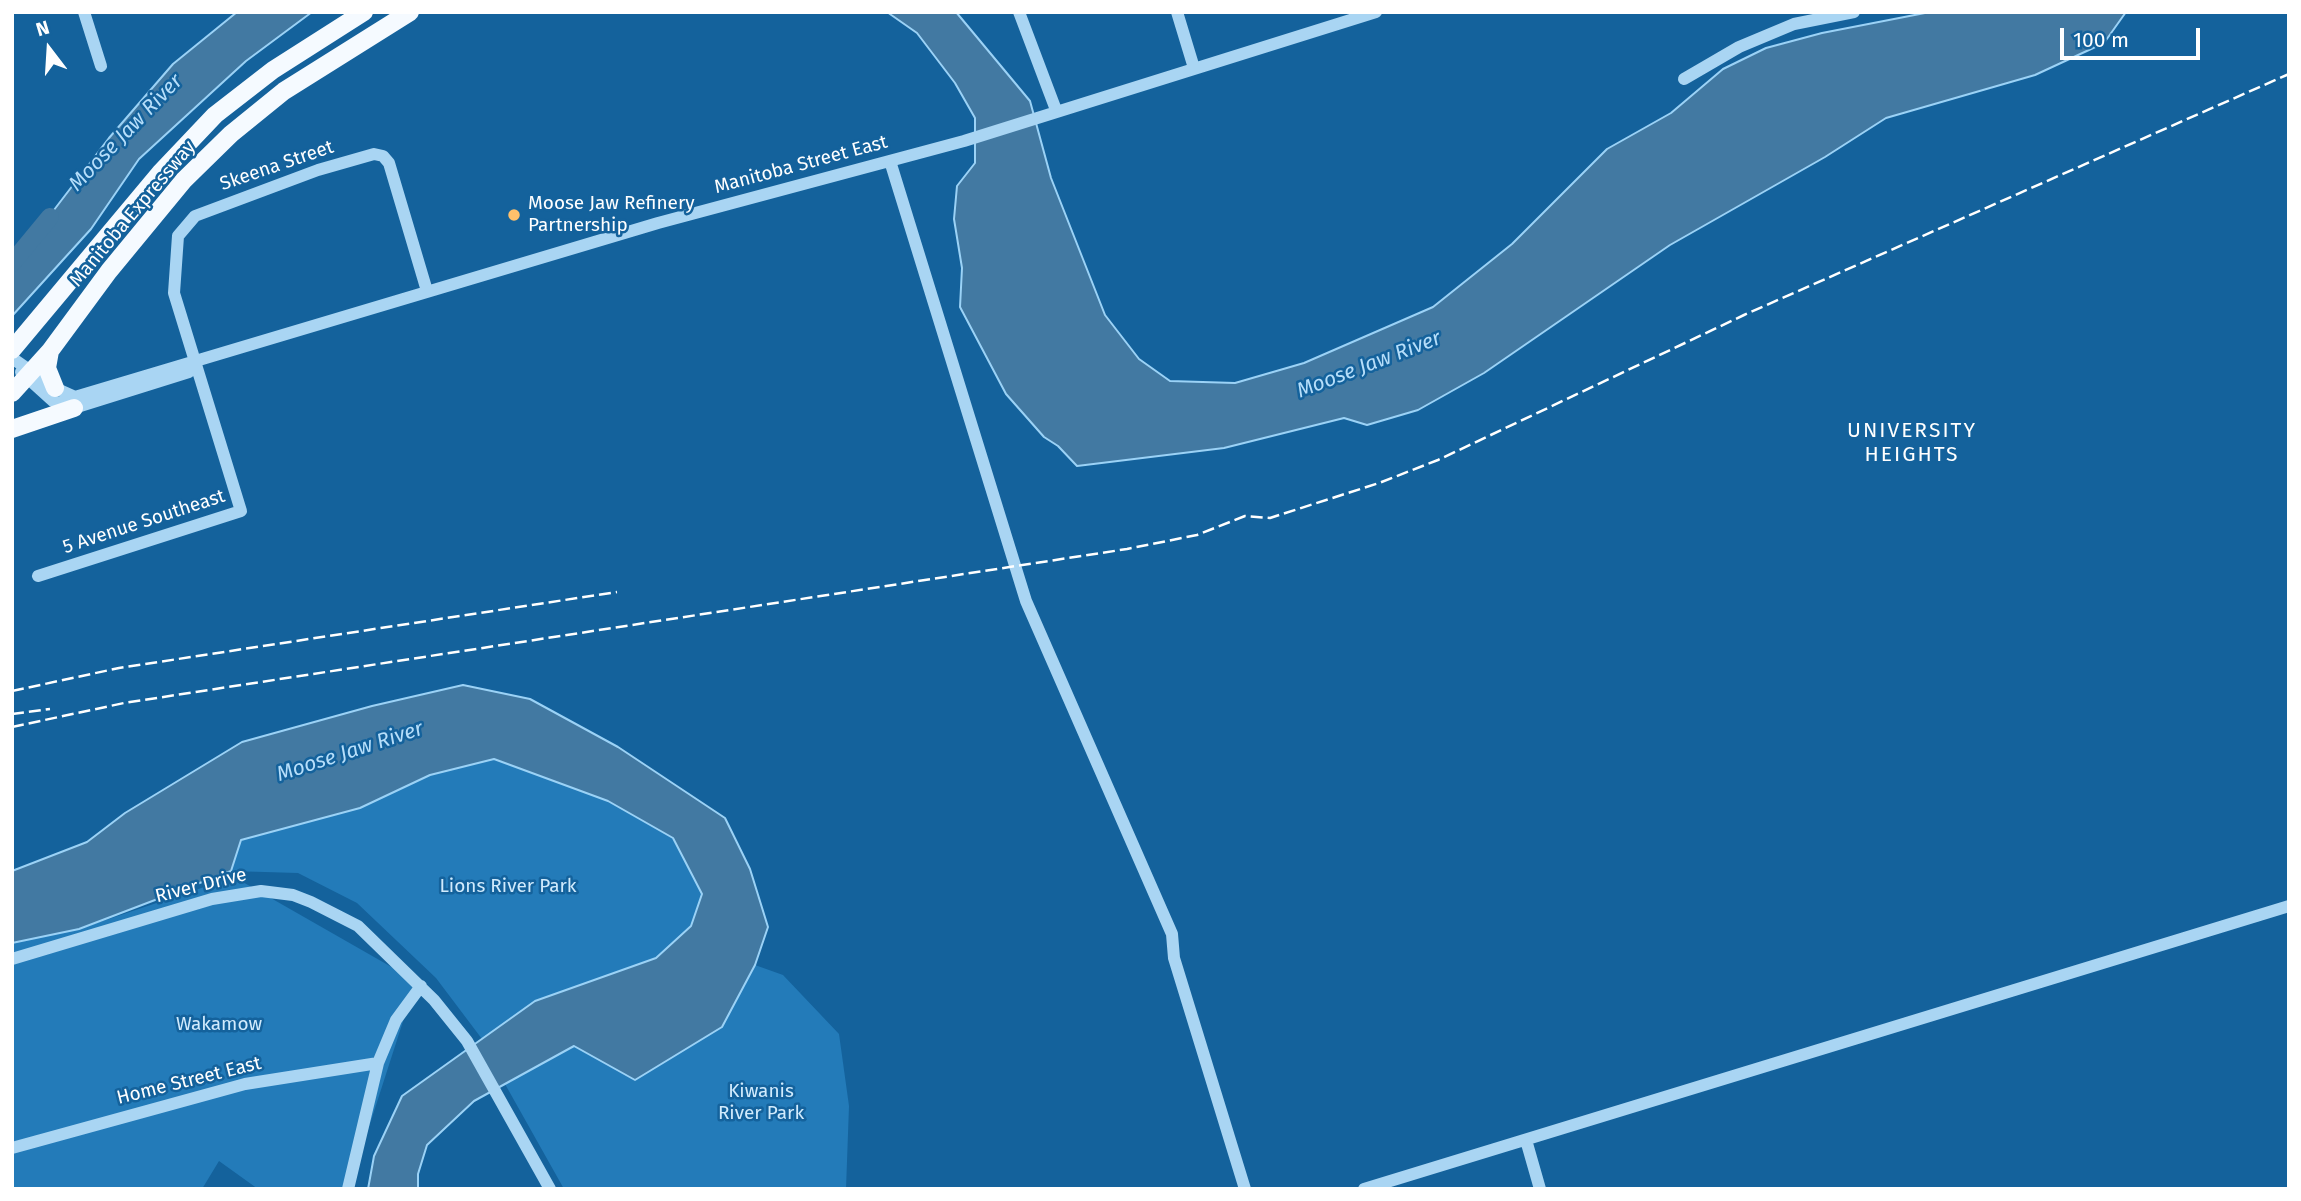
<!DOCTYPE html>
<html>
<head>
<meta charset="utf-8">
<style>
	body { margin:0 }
	#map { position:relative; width:2301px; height:1201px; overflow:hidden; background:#14629c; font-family:"Fira Sans",sans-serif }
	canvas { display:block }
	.frame { position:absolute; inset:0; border:14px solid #fff; pointer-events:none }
	.north { position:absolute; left:14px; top:14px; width:70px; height:70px; -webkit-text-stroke:5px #14629c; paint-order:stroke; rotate:343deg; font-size:19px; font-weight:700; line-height:28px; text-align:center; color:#fff }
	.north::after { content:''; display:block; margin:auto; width:24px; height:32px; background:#fff; clip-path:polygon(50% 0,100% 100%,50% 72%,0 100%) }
	.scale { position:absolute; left:2060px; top:28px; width:140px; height:32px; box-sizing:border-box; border:4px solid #fff; border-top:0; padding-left:9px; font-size:21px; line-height:24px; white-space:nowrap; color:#fff; -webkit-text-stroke:5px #14629c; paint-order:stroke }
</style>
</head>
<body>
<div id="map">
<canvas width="2301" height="1201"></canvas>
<div class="frame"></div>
<div class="north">N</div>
<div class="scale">100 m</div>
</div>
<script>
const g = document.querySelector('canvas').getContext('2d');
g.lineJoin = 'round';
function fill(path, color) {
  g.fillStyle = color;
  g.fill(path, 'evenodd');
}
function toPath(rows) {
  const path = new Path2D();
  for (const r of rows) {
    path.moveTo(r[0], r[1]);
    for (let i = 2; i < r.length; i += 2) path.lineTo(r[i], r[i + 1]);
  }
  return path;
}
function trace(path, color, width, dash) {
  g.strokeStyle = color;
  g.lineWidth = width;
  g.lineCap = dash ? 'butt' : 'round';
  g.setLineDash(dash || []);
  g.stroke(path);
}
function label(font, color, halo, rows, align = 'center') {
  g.font = font + ' "Fira Sans",sans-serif';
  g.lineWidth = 5;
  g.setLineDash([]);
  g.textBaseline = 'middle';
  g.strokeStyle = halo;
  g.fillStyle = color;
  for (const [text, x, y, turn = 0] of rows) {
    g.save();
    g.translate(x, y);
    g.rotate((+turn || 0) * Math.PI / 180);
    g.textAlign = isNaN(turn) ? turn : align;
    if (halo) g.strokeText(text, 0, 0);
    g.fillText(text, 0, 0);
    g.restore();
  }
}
fill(toPath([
	[494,759,608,801,673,838,702,894,691,926,656,958,535,1001,482,1039,436,978,357,903,298,873,231,871,241,840,360,808,430,775],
	[234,877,416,981,349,1189,258,1189,219,1161,202,1189,14,1189,12,943,79,929],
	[755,965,783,975,839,1034,849,1106,846,1189,564,1189,505,1084,574,1046,722,1027]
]), '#237bb9');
const water = toPath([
	[237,12,312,12,246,61,139,159,91,229,12,316,12,258,31,240,109,138,173,64,237,12],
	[887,12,956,12,1030,101,1051,178,1105,315,1139,359,1170,381,1235,383,1304,363,1433,307,1512,244,1607,149,1671,113,1723,69,1766,48,1822,33,1930,12,2126,12,2104,43,2035,75,1886,118,1825,157,1670,245,1484,373,1418,410,1367,425,1344,418,1224,448,1077,466,1058,446,1044,437,1006,394,960,307,962,268,954,219,957,186,975,163,975,118,955,83,917,33,887,12],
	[463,685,530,699,618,747,725,818,750,869,768,927,755,965,722,1027,635,1080,574,1046,474,1101,427,1145,418,1174,418,1189,368,1189,374,1156,402,1096,535,1001,656,958,691,926,702,894,673,838,608,801,494,759,430,775,360,808,241,840,231,871,79,929,12,943,12,871,87,842,125,813,242,742,372,706,463,685]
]);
fill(water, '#4279a2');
trace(water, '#9bd2f6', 2);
trace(toPath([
	[12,263,50,217]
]), '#4279a2', 18);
trace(toPath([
	[84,12,101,66],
	[1019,12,1056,110],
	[1177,12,1194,68],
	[1684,79,1739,47,1794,24,1854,12],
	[890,161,1026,601,1172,934,1174,958,1245,1189],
	[12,358,55,388,75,397,658,223,964,141,1376,12],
	[21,372,53,401,74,408,189,372,195,364],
	[38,576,241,511,174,293,178,236,195,216,318,170,374,154,383,156,389,163,427,291],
	[12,959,212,899,261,891,293,895,311,902,358,926,434,1000,467,1041,550,1189],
	[1526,1140,1540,1189],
	[12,1148,245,1084,378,1063],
	[348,1189,378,1063,396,1020,421,986],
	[1364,1189,2289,906]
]), '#a9d5f3', 12);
trace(toPath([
	[12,350,160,173,215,115,273,70,364,12],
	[50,351,47,368,55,388],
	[12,393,50,351,109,271,184,180,231,134,284,91,410,12],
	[12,429,74,408]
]), '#f5faff', 18);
trace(toPath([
	[12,691,119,668,617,592],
	[12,714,50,709],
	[12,727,124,703,1127,549,1197,535,1245,516,1270,518,1379,483,1438,460,1744,315,2289,74]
]), '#fff', 2.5, [12, 5]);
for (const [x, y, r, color] of [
	[514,215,7,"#ffc06b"]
]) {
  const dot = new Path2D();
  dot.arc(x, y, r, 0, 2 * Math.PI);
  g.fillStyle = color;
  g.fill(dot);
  trace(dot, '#14629c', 2.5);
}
label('19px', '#fff', '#14629c', [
	["Manitoba Street East",801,165,-15],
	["Skeena Street",277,166,-19],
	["Manitoba Expressway",133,214,-50],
	["5 Avenue Southeast",144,522,-18],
	["River Drive",201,886,-14],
	["Home Street East",189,1081,-14]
]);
label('19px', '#fff', '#14629c', [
	["Moose Jaw Refinery",528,204],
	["Partnership",528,226]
], 'left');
label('19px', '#d1ebfd', '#14629c', [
	["Lions River Park",508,887],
	["Wakamow",219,1025],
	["Kiwanis",761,1092],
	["River Park",761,1114]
]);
label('italic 21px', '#b6defa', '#14629c', [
	["Moose Jaw River",126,133,-46],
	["Moose Jaw River",1369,365,-21],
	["Moose Jaw River",350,752,-18]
]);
g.letterSpacing = '2px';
label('21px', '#fff', '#14629c', [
	["UNIVERSITY",1912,431],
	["HEIGHTS",1912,455]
]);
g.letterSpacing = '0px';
</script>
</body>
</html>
